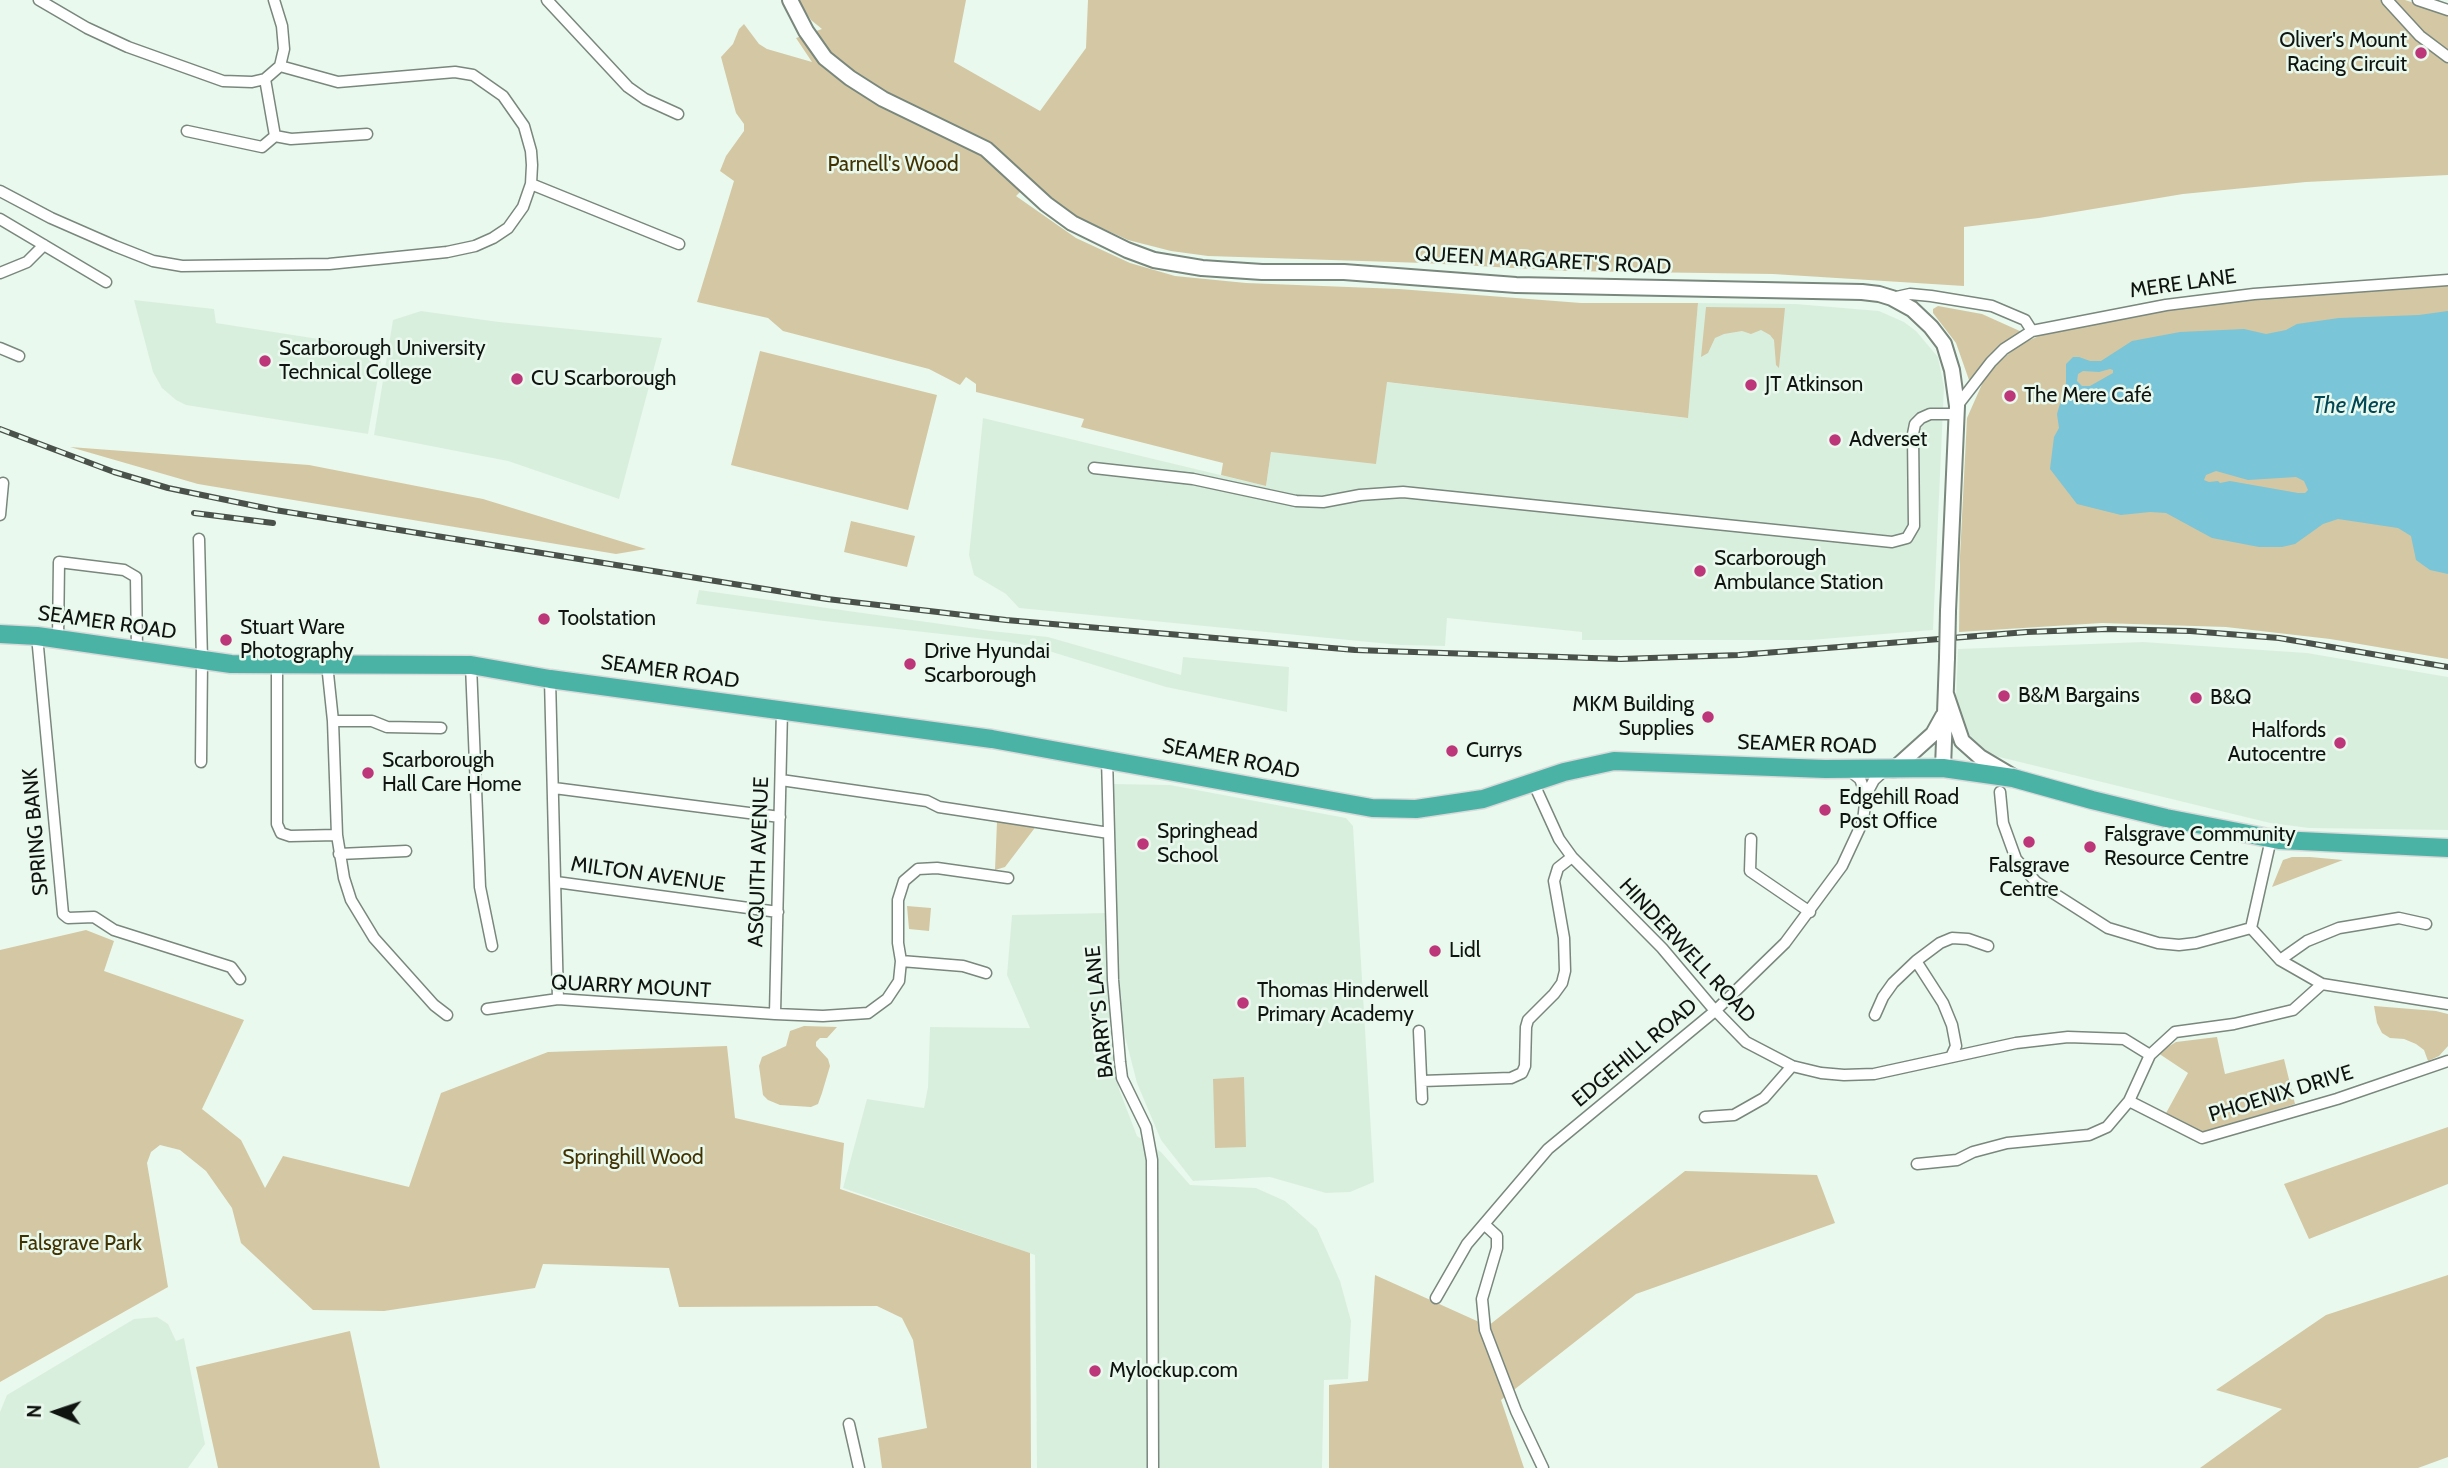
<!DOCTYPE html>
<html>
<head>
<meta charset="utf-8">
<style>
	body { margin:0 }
	#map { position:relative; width:2448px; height:1468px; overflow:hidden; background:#eaf9ed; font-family:Cabin,sans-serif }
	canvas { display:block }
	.north { position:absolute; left:21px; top:1377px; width:70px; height:70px; -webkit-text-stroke:5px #eaf9ed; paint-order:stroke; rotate:272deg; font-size:19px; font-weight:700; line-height:28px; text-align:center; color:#0f1410 }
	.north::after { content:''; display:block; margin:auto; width:24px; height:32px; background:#0f1410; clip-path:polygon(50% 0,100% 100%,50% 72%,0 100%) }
</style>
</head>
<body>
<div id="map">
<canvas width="2448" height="1468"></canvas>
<div class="north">N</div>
</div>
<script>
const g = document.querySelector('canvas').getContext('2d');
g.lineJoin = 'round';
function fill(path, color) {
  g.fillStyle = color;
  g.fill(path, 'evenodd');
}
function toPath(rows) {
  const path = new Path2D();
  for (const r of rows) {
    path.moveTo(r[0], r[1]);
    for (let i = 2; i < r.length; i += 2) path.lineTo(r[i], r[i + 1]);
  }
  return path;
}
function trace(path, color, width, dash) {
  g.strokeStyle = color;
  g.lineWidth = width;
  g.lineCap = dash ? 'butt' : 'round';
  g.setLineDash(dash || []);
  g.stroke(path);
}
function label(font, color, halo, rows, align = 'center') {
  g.font = font + ' Cabin,sans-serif';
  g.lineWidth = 5;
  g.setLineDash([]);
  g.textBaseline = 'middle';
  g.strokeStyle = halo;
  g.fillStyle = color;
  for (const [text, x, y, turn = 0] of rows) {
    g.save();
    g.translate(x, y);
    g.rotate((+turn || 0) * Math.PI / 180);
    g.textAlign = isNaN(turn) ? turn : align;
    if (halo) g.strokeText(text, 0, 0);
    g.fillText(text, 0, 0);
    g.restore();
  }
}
fill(toPath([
	[134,300,214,309,216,323,383,349,368,434,186,405,176,400,162,388,153,372],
	[1698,303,1796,304,1879,311,1904,322,1916,331,1938,357,1944,387,1933,630,1811,640,1582,640,1582,632,1447,618,1445,646,1400,645,1019,608,1006,594,974,575,969,555,983,418,1266,486,1271,452,1386,382,1687,418],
	[421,311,499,322,662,338,619,499,508,461,374,435,393,320],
	[699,590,991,631,1048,637,1181,675,1183,657,1289,667,1287,712,1166,687,1039,648,1005,641,824,621,696,604],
	[2143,642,2307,653,2448,677,2448,830,2309,828,2270,823,1991,755,1980,748,1963,729,1956,700,1958,649],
	[1114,784,1170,785,1346,818,1353,826,1374,1182,1350,1192,1326,1193,1270,1177,1193,1181,1161,1140,1137,1083,1122,1025,1115,905],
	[1106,913,1110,1028,1119,1089,1137,1136,1161,1152,1190,1185,1256,1188,1285,1201,1317,1229,1340,1281,1351,1321,1348,1379,1324,1380,1322,1468,1037,1468,1035,1255,843,1188,867,1099,924,1108,928,1087,930,1027,1030,1028,1007,975,1012,915],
	[157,1317,168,1324,176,1341,184,1338,205,1444,188,1468,0,1468,0,1412,7,1395,134,1319]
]), '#d9efde');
fill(toPath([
	[798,0,966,0,954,62,1040,111,1086,48,1088,0,2405,0,2448,14,2448,175,2306,182,2183,194,2039,218,1964,227,1964,286,1773,274,1567,271,1424,263,1208,256,1171,251,1128,240,1073,215,1056,204,1030,182,1016,196,1076,238,1130,263,1175,276,1246,283,1399,289,1581,303,1698,303,1688,418,1387,382,1376,464,1271,452,1266,486,1221,475,1223,463,1081,427,1084,419,976,392,976,384,966,377,960,385,929,369,783,331,768,318,697,302,734,181,720,171,726,156,744,131,744,124,736,113,721,57,733,44,739,29,744,24,759,44,767,49,812,62,796,38,822,29,811,20],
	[2448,283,2448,659,2330,639,2226,627,2102,623,1959,632,1960,556,1967,418,1983,382,1998,363,2019,345,2041,335,2095,321,2224,301],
	[1938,306,1982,314,2022,332,2005,342,1969,380,1956,343,1933,313,1933,309],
	[1706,307,1785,308,1779,368,1776,365,1774,340,1770,335,1761,330,1751,334,1742,331,1724,334,1715,338,1708,353,1701,357],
	[760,351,937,395,908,510,731,465],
	[70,447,309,465,483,499,646,549,616,554,198,484],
	[851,521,915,536,907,567,844,552],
	[997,822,1037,825,1005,867,995,870],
	[2310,857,2343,860,2272,887,2283,860,2292,857],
	[907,906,931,908,929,931,909,929],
	[86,930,114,941,104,971,244,1020,202,1109,241,1140,265,1188,283,1156,409,1187,441,1093,548,1052,727,1046,735,1118,844,1143,840,1189,1030,1253,1031,1468,882,1468,878,1438,927,1428,913,1340,902,1318,877,1306,679,1307,669,1268,543,1264,535,1288,384,1311,313,1310,241,1243,232,1208,206,1171,180,1150,160,1145,151,1152,147,1163,168,1287,0,1382,0,950],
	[2374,1006,2436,1011,2448,1014,2448,1046,2439,1056,2428,1061,2424,1050,2416,1044,2404,1039,2390,1038,2382,1033,2377,1023],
	[804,1026,837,1027,827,1038,820,1038,816,1042,816,1046,828,1059,830,1066,822,1093,818,1104,811,1107,780,1105,768,1100,763,1095,759,1066,762,1057,786,1046,790,1031],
	[2217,1037,2225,1074,2284,1059,2295,1104,2201,1133,2165,1115,2188,1073,2158,1053,2176,1042],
	[1244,1077,1246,1147,1215,1148,1213,1079],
	[2448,1127,2448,1184,2309,1239,2284,1184],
	[1685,1171,1817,1175,1835,1223,1636,1294,1501,1400,1524,1468,1329,1468,1329,1385,1368,1381,1375,1275,1488,1326],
	[2448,1275,2448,1457,2418,1468,2200,1468,2282,1409,2216,1390,2326,1315],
	[350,1331,380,1468,218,1468,196,1367]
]), '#d4c7a4');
fill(toPath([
	[2448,311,2448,574,2430,570,2416,560,2411,536,2398,528,2338,519,2323,524,2295,544,2282,547,2259,547,2212,538,2166,513,2150,512,2121,515,2077,504,2050,469,2054,437,2059,428,2057,414,2066,383,2066,364,2073,357,2079,357,2090,361,2101,361,2132,341,2180,332,2244,329,2266,334,2286,330,2297,324,2339,318,2419,315],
	[2110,369,2113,370,2113,373,2090,386,2082,386,2077,381,2078,374,2083,371,2099,372],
	[2216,471,2248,480,2296,477,2304,481,2308,490,2305,493,2298,493,2230,481,2220,483,2218,481,2209,482,2204,480,2206,475]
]), '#7ac5d8');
const street = toPath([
	[39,0,87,28,128,47,223,81,252,82,265,79,280,66],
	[274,0,282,26,284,49,280,66],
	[547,0,628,87,645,99,678,114],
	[2387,0,2420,36,2448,57],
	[2418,0,2448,10],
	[187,131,262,147,275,136,265,79],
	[275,136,291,139,367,134],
	[531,184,679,244],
	[0,191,51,218,115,246,153,261,182,266,329,264,447,252,475,246,493,238,508,228,523,207,531,184,532,165,531,151,524,126,503,96,473,75,455,72,338,82,280,66],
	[0,219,106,282],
	[0,273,27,262,44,245],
	[1892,298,1910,294,1931,296,1992,306,2025,320,2032,331],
	[0,348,19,356],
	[1957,406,1991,362,2004,349,2032,331,2166,305,2254,294,2448,280],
	[1094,468,1193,479,1296,501,1323,502,1360,495,1403,492,1892,542,1907,538,1914,526,1913,434,1915,424,1921,418,1930,414,1957,414],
	[0,515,3,483],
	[199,539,202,660,201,762],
	[37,636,63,914,68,918,94,917,114,930,231,967,240,979],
	[58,639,59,562,124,570,136,577,137,650],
	[327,664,333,721,337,835,344,878,351,900,374,938,434,1005,447,1015],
	[277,665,277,824,281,833,290,836,337,835],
	[471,665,480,887,492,946],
	[550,679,558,999],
	[333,721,372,721,387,727,441,728],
	[1107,758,1113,980,1120,1062,1122,1078,1146,1127,1152,1160,1153,1468],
	[1850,771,1860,779,1866,795,1874,780,1885,770],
	[781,780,927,801,939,807,1109,833],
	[1533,782,1559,839,1572,857,1662,948,1711,1006,1746,1042,1792,1066,1821,1073,1844,1075,1874,1074,2016,1043,2068,1037,2124,1039,2150,1055],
	[554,788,780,817],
	[2000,792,2003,823,2016,859,2036,882,2108,928,2158,943,2179,945,2196,943,2251,928,2271,839],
	[1751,839,1750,871,1810,912],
	[339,854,406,851],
	[556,882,778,912],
	[2251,928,2280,960,2322,984,2448,1004],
	[2280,960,2307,941,2339,928,2399,918,2426,924],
	[901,961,963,966,986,973],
	[1916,961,1940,943,1952,938,1968,939,1988,946],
	[487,1009,558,999,775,1014,823,1016,868,1013,887,999,899,981,901,961,898,943,898,900,904,881,918,869,937,868,1008,878],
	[775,1014,782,710],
	[1875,1015,1883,997,1893,983,1916,961,1943,1003,1952,1025,1956,1046,1951,1057],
	[1419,1031,1422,1099],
	[1422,1081,1511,1078,1522,1073,1525,1066,1526,1027,1528,1020,1554,994,1562,983,1565,971,1564,938,1554,881,1558,868,1572,857],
	[2129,1101,2202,1138,2337,1099,2448,1061],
	[1705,1117,1734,1115,1764,1098,1792,1066],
	[1917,1164,1957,1160,1973,1152,2007,1143,2089,1135,2107,1127,2129,1101,2150,1055,2175,1032,2234,1024,2293,1010,2322,984],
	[1484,1224,1497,1236,1497,1248,1482,1299,1485,1330,1516,1411,1543,1468],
	[1436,1298,1467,1244,1548,1149,1715,1011,1785,943,1842,866,1863,821,1866,795],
	[849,1424,859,1468]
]);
const secondary = toPath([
	[790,0,806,31,825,58,850,78,883,99,986,149,1046,204,1072,223,1127,250,1154,260,1202,268,1262,272,1344,272,1516,285,1862,292,1879,294,1892,298,1912,309,1931,327,1944,344,1952,370,1957,406,1948,611],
	[1946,694,1962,741,1980,757,2012,776],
	[1943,768,1947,658],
	[1893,770,1933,734,1943,716]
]);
const highway = toPath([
	[0,634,37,636,231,664,471,665,550,679,992,739,1372,808,1416,809,1483,799,1564,772,1614,761,1825,769,1943,768,2013,778,2092,800,2166,818,2279,840,2448,848]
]);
trace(street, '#79877c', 13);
trace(secondary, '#79877c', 18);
trace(highway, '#d9d9d9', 21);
trace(street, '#fff', 10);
trace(secondary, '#fff', 14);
trace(highway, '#4bb3a6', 18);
const rail = toPath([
	[0,429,114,472,168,488,275,510,827,599,1006,620,1355,650,1621,659,1739,655,2027,632,2108,629,2190,631,2279,638,2448,667],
	[194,513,273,523]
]);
trace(rail, '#4a514b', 6);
trace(rail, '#eaf9ed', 3.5, [10]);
const secondaryBridge = toPath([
	[1947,658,1948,611]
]);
trace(secondaryBridge, '#79877c', 18, []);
trace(secondaryBridge, '#fff', 14);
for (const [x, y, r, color] of [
	[2421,53,7,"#bc3679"],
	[265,361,7,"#bc3679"],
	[517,379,7,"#bc3679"],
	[1751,385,7,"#bc3679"],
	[2010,396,7,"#bc3679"],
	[1835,440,7,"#bc3679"],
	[1700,571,7,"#bc3679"],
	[544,619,7,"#bc3679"],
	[226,640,7,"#bc3679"],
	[910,664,7,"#bc3679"],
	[2004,696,7,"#bc3679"],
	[2196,698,7,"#bc3679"],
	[1708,717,7,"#bc3679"],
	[2340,743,7,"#bc3679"],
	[1452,751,7,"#bc3679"],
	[368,773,7,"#bc3679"],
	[1825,810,7,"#bc3679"],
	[2029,842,7,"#bc3679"],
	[1143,844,7,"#bc3679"],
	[2090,847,7,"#bc3679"],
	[1435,951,7,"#bc3679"],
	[1243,1003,7,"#bc3679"],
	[1095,1371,7,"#bc3679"]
]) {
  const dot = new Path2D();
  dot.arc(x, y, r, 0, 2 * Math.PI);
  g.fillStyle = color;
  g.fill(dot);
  trace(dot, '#eaf9ed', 2.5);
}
label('21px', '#0f1410', '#eaf9ed', [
	["Oliver's Mount",2407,41,"right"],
	["Racing Circuit",2407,65,"right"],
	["Scarborough University",279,349],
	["Technical College",279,373],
	["CU Scarborough",531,379],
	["JT Atkinson",1765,385],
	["The Mere Café",2024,396],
	["Adverset",1849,440],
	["Scarborough",1714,559],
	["Ambulance Station",1714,583],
	["Toolstation",558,619],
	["Stuart Ware",240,628],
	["Photography",240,652],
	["Drive Hyundai",924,652],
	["Scarborough",924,676],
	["B&M Bargains",2018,696],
	["B&Q",2210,698],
	["MKM Building",1694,705,"right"],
	["Supplies",1694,729,"right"],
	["Halfords",2326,731,"right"],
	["Autocentre",2326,755,"right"],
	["Currys",1466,751],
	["Scarborough",382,761],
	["Hall Care Home",382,785],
	["Edgehill Road",1839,798],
	["Post Office",1839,822],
	["Springhead",1157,832],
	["School",1157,856],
	["Falsgrave Community",2104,835],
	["Resource Centre",2104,859],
	["Falsgrave",2029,866,"center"],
	["Centre",2029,890,"center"],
	["Lidl",1449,951],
	["Thomas Hinderwell",1257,991],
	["Primary Academy",1257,1015],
	["Mylockup.com",1109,1371]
], 'left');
label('21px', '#423202', '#eaf9ed', [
	["Parnell's Wood",893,165],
	["Springhill Wood",633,1158],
	["Falsgrave Park",80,1244]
]);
label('21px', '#0f1410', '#eaf9ed', [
	["QUEEN MARGARET'S ROAD",1543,261,3],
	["MERE LANE",2183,284,-8],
	["SEAMER ROAD",107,623,8],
	["SEAMER ROAD",670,672,8],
	["SEAMER ROAD",1807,745,2],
	["SEAMER ROAD",1231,759,11],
	["SPRING BANK",36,832,-95],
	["ASQUITH AVENUE",759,862,-88],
	["MILTON AVENUE",648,875,8],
	["HINDERWELL ROAD",1687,951,47],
	["QUARRY MOUNT",631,987,3],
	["BARRY'S LANE",1100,1012,-96],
	["EDGEHILL ROAD",1635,1053,-40],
	["PHOENIX DRIVE",2281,1094,-17]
]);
label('italic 23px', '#004654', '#eaf9ed', [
	["The Mere",2354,406]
]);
</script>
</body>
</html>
